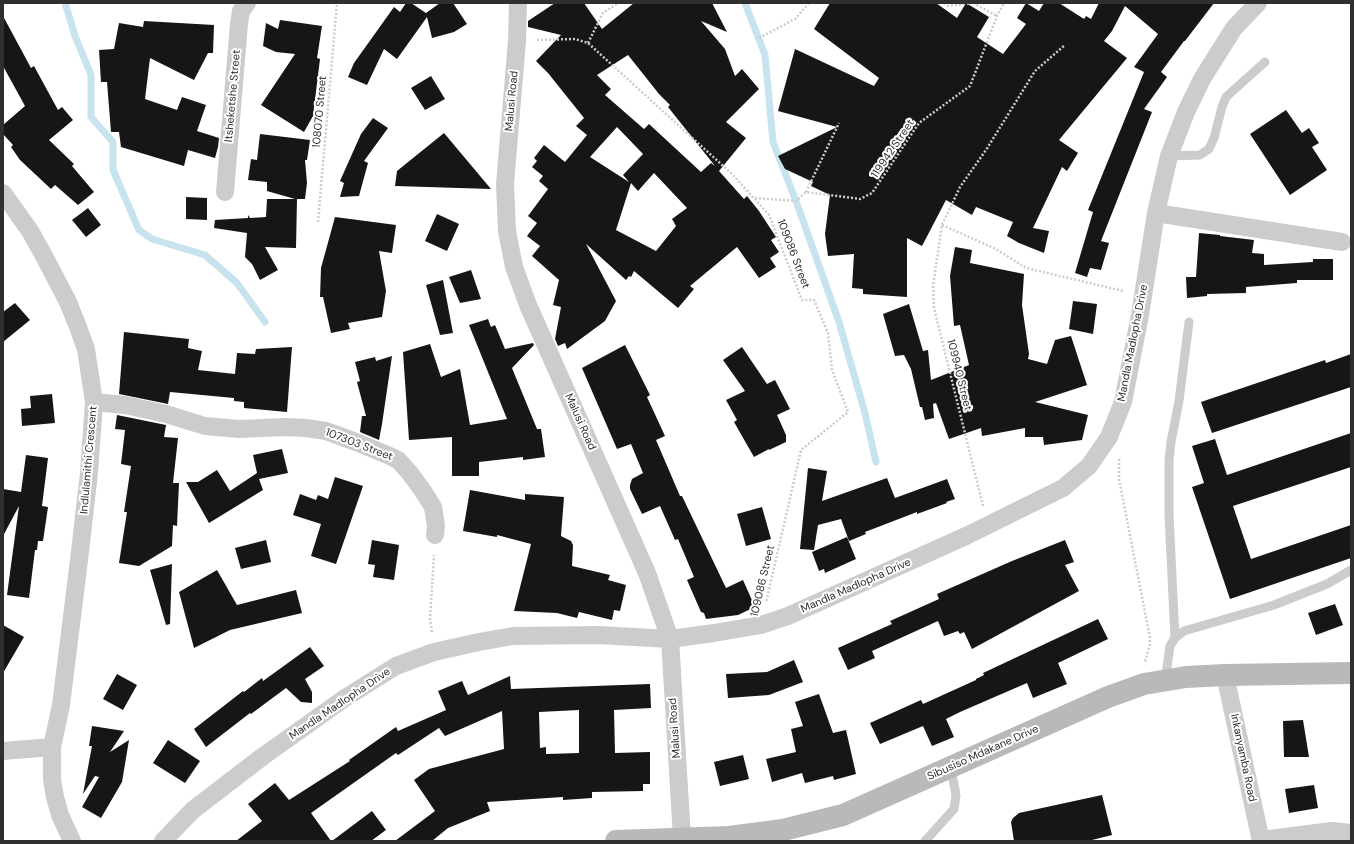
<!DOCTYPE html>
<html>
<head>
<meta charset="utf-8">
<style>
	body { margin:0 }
	#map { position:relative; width:1354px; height:844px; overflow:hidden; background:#fff; font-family:"DM Sans",sans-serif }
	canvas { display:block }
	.frame { position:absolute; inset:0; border:4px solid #2f2f2f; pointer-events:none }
</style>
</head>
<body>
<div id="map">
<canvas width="1354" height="844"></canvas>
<div class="frame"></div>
</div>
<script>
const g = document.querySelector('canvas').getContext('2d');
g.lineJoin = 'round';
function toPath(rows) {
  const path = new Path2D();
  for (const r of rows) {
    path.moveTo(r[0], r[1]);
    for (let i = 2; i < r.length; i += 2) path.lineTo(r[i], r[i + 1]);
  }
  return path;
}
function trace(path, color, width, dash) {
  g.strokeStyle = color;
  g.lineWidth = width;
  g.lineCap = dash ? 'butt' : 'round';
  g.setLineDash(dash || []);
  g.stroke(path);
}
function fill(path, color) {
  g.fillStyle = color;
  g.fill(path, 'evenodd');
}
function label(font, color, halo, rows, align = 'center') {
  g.font = font + ' "DM Sans",sans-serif';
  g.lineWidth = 4;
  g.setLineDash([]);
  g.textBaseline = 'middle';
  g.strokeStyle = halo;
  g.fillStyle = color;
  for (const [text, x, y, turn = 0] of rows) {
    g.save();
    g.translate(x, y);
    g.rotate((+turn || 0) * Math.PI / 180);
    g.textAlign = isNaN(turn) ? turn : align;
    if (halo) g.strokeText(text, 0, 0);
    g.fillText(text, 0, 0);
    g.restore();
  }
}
trace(toPath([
	[65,3,75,36,91,75,91,117,113,142,113,170,139,230,152,239,205,255,237,283,265,322],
	[745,3,765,55,773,142,796,201,839,322,865,413,876,462]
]), '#c7e4ee', 7);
fill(toPath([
	[406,3,411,3,426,13,440,3,453,3,467,24,454,32,432,38,427,17,397,59,384,49,367,85,348,77,354,63,394,7,400,12],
	[555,3,584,3,602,29,634,3,712,3,727,32,701,21,725,49,735,76,742,69,759,89,726,122,746,138,719,171,744,199,747,196,759,211,776,237,771,240,779,252,770,258,776,267,759,278,737,247,690,286,694,289,678,308,634,271,631,277,629,276,626,280,586,244,616,301,605,321,567,349,565,343,558,346,555,339,561,307,553,305,559,280,532,256,540,246,527,236,537,223,528,216,548,189,539,181,543,176,532,167,537,161,534,158,544,145,565,162,587,135,576,126,584,118,548,73,536,61,561,35,528,27,528,21],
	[628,55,659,94,670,105,668,107,715,166,711,163,701,172,649,124,644,129,605,95,611,89,597,75],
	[617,127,643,154,623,175,629,182,590,157],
	[654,173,687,208,672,219,676,226,656,251,616,230,631,183,638,191],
	[830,3,936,3,957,18,966,3,989,17,977,37,1003,54,1026,24,1017,18,1026,3,1039,11,1044,3,1059,3,1084,19,1086,16,1091,19,1099,3,1214,3,1185,41,1184,41,1161,72,1167,77,1144,109,1152,112,1101,241,1109,243,1101,270,1090,268,1087,277,1075,273,1093,212,1088,210,1144,72,1134,67,1158,34,1125,6,1112,31,1104,41,1127,58,1059,140,1078,153,1067,171,1062,167,1033,228,1049,231,1044,253,1019,243,1007,236,1013,222,976,207,972,215,946,200,922,246,907,238,907,297,863,294,863,289,852,288,854,254,828,256,825,234,830,195,811,186,813,182,785,169,778,156,837,127,778,111,795,49,874,86,879,78,814,29],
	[3,16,31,68,34,66,58,110,62,107,73,120,49,140,74,164,72,166,94,192,78,205,55,185,51,189,20,160,11,147,13,145,3,134,3,125,25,106,3,66],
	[280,20,322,26,317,58,320,59,313,116,304,132,261,105,295,54,276,52,263,46,266,23,278,29],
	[144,21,214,25,213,53,208,53,194,80,150,58,145,99,177,110,182,97,206,105,197,131,219,138,218,147,215,158,188,150,184,166,121,147,119,132,111,132,107,82,101,82,99,50,114,49,119,23,143,27],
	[431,76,445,99,425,110,411,88],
	[1286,110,1302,133,1309,128,1319,143,1312,147,1327,170,1290,195,1250,134],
	[373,118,388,128,364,161,368,163,359,196,340,197,344,183,340,181,361,134],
	[444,133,491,189,395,186,397,171],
	[260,134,310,140,307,160,305,160,307,183,305,199,297,199,296,248,265,247,278,270,260,280,252,264,245,257,247,233,214,228,215,220,248,218,248,215,250,218,266,217,267,199,295,199,267,191,267,182,248,180,251,159,257,160],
	[186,197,207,198,207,220,186,219],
	[88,208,101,225,86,237,72,220],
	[437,214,459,224,447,251,425,241],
	[335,217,396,225,392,253,379,251,386,291,382,317,348,323,350,329,331,333,323,297,320,297,321,268],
	[1199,233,1220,235,1220,236,1254,240,1252,253,1264,254,1264,265,1313,262,1313,259,1333,259,1333,280,1297,280,1297,283,1246,287,1246,293,1207,294,1207,296,1187,298,1186,277,1196,277],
	[955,247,972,250,970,263,1024,274,1022,305,1029,354,1028,359,1047,364,1055,340,1071,336,1087,385,1035,402,1088,415,1082,440,1044,445,1043,437,1025,437,1025,428,982,436,981,428,949,439,936,403,933,404,934,418,925,420,922,407,920,407,911,369,904,355,895,356,883,314,909,304,923,351,928,350,931,380,969,365,960,325,954,326,950,276],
	[471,270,481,299,460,303,449,277],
	[443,280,453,333,440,335,426,285],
	[1073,301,1097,304,1093,334,1069,329],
	[15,303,30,320,3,342,3,312],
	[488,319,491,327,495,325,505,349,533,343,534,345,512,368,537,429,541,429,545,457,523,460,523,457,479,462,479,476,452,476,452,437,409,440,403,352,430,344,441,377,460,369,470,425,507,419,469,325],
	[124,332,189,339,188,348,202,351,198,370,235,374,237,353,255,354,256,349,292,347,287,412,244,408,244,402,234,401,234,398,170,392,168,404,119,394],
	[625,345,650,395,647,397,665,436,656,440,680,496,682,496,726,588,743,580,755,607,738,615,706,619,704,613,701,612,687,580,694,577,678,539,675,540,660,506,642,514,630,489,630,485,632,479,643,473,631,444,617,449,582,368],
	[742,347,767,384,775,380,790,409,777,415,786,435,786,442,769,450,769,449,754,457,734,422,737,420,726,400,745,391,723,360],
	[1351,354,1351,387,1212,433,1201,402,1325,360,1326,363],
	[392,356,382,424,379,440,360,432,362,416,366,416,357,382,360,381,355,362,375,357,376,361],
	[52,394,55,423,22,426,21,409,31,408,30,396],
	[117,415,166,425,164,437,178,438,173,483,179,483,177,526,173,525,172,546,139,566,119,563,127,512,124,512,131,466,121,464,125,430,115,429],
	[1351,433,1351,467,1233,506,1251,559,1351,525,1351,558,1230,599,1192,487,1204,483,1192,446,1215,439,1227,475],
	[282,449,288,473,259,479,263,490,209,523,186,482,198,482,217,470,230,491,257,473,253,455],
	[26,455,48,458,42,506,48,507,43,541,38,541,37,550,35,550,29,598,7,595,19,506,3,536,3,489,21,492],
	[808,468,827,471,822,501,887,478,895,498,947,479,955,499,946,502,947,503,917,514,917,512,865,532,866,534,849,541,841,519,818,525,814,550,800,549],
	[335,477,363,486,336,564,311,556,321,524,293,515,300,494,316,500,318,495,328,499],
	[470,490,525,500,525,494,564,497,561,536,571,541,573,545,572,566,610,575,608,580,626,585,620,611,614,610,612,620,579,612,577,618,557,613,514,611,531,544,497,535,497,537,463,531],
	[762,507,771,539,746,546,737,514],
	[847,537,856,559,825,573,824,569,819,571,812,552],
	[266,540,271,562,241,569,235,548],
	[372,540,399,545,394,580,373,577,375,565,368,564],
	[1065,540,1074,562,1065,565,1079,591,972,649,964,632,960,634,958,631,944,636,938,621,872,651,875,658,848,670,838,648,892,624,890,621,939,599,937,594,1012,561],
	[172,564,170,624,166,625,150,570],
	[217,570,237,605,296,590,302,613,230,630,194,648,179,592],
	[1335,604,1343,625,1316,635,1308,613],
	[1098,619,1108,639,1058,663,1067,684,1033,698,1027,683,960,712,946,719,954,737,932,746,923,726,880,744,870,723,921,700,923,704,976,680,976,679,984,675,983,673],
	[3,625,24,637,3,673],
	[310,647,324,666,305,679,312,692,312,703,301,702,286,688,251,714,250,713,206,747,194,729,243,691,244,692,262,678,263,681],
	[794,660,803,682,769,695,728,698,726,674,767,672],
	[117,674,137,685,123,710,103,699],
	[510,676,511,689,650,684,651,708,614,710,615,753,650,752,650,784,643,784,643,791,592,792,592,798,563,800,563,797,487,802,490,811,448,828,432,841,395,841,435,811,414,780,429,769,504,749,502,711,445,736,439,728,398,755,396,753,311,813,331,841,236,841,262,821,248,804,275,783,289,800,350,761,349,760,396,727,398,731,446,710,438,691,462,681,468,695],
	[579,710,579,753,546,754,546,747,540,748,539,712],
	[819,694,833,733,846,730,856,774,834,780,833,776,805,783,802,773,772,782,766,759,796,752,791,729,803,726,795,702],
	[1303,720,1309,757,1284,757,1283,721],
	[92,726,124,731,110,752,129,740,122,782,101,818,82,807,99,777,95,776,83,794,92,746,89,746],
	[168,740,200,761,185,783,153,763],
	[743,755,749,779,720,786,714,762],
	[1314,785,1318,808,1289,813,1285,789],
	[1102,795,1112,835,1088,841,1014,841,1011,822,1013,818,1019,813],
	[372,811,386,830,371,841,332,841]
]), '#161616');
trace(toPath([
	[944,3,948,6,972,3],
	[973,3,997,16],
	[759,38,795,19,809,3],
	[537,40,575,39,588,43,732,174,769,215,802,300,814,300,828,333,832,370,848,412,801,450,766,603],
	[588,43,603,13,618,3],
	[806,192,839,123],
	[755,198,796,201,806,192,860,199,872,193,919,123,970,86,997,16,1004,3],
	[318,222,337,3],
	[942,225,996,249,1026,268,1123,291],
	[1119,459,1119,479,1150,638,1150,644,1145,662],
	[983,506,934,308,933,286,942,225,960,187,986,150,1035,71,1065,45],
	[432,632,430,619,434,555]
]), '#ccc', 2.5, [2, 2]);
trace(toPath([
	[1169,156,1200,155,1209,149,1214,138,1222,107,1226,97,1265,62],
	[1175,638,1169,515,1169,460,1171,442,1179,401,1189,322],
	[1165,681,1170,646,1175,638,1184,631,1274,605,1327,584,1351,570],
	[925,841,954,809,956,795,951,768]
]), '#ccc', 9);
trace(toPath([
	[518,3,517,41,505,184,507,231,514,267,528,305,647,573,670,639,682,838],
	[225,192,239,24,241,11,247,3],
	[3,193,30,231,44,256,68,302,78,327,86,349,94,402,89,473,79,560,61,705,52,747,52,780,55,797,60,815,72,841],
	[1156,213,1342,242],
	[94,402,125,405,166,414,205,426,239,429,285,427,306,428,326,431,356,442,390,456,398,460,409,472,423,491,433,507,436,526,435,535],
	[1225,675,1261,841],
	[3,751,52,747],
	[1261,840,1332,831,1351,833],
	[163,841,193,810,262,757,345,698,396,666,434,652,479,642,513,636,598,635,670,639,714,633,761,625,788,616,966,536,1063,488,1089,466,1109,437,1123,402,1140,315,1156,213,1169,156,1186,112,1202,79,1234,28,1258,3]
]), '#ccc', 18);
trace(toPath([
	[616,841,729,837,783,830,843,815,1108,697,1144,684,1186,677,1225,675,1351,673]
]), '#b9b9b9', 22);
label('11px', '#2f2f2f', '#fff', [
	["Itsheketshe Street",233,96,-85],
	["Malusi Road",512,101,-85],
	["108070 Street",320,112,-85],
	["119942 Street",893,149,-56],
	["109086 Street",793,254,69],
	["Mandla Madlopha Drive",1133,343,-79],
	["109940 Street",959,375,76],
	["Malusi Road",580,422,66],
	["107303 Street",359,445,21],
	["Indlulamithi Crescent",89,460,-85],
	["109086 Street",763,581,-77],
	["Mandla Madlopha Drive",856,586,-24],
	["Mandla Madlopha Drive",340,704,-34],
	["Malusi Road",675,728,-94],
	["Sibusiso Mdakane Drive",983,753,-24],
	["Inkanyamba Road",1243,758,78]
]);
</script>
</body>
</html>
